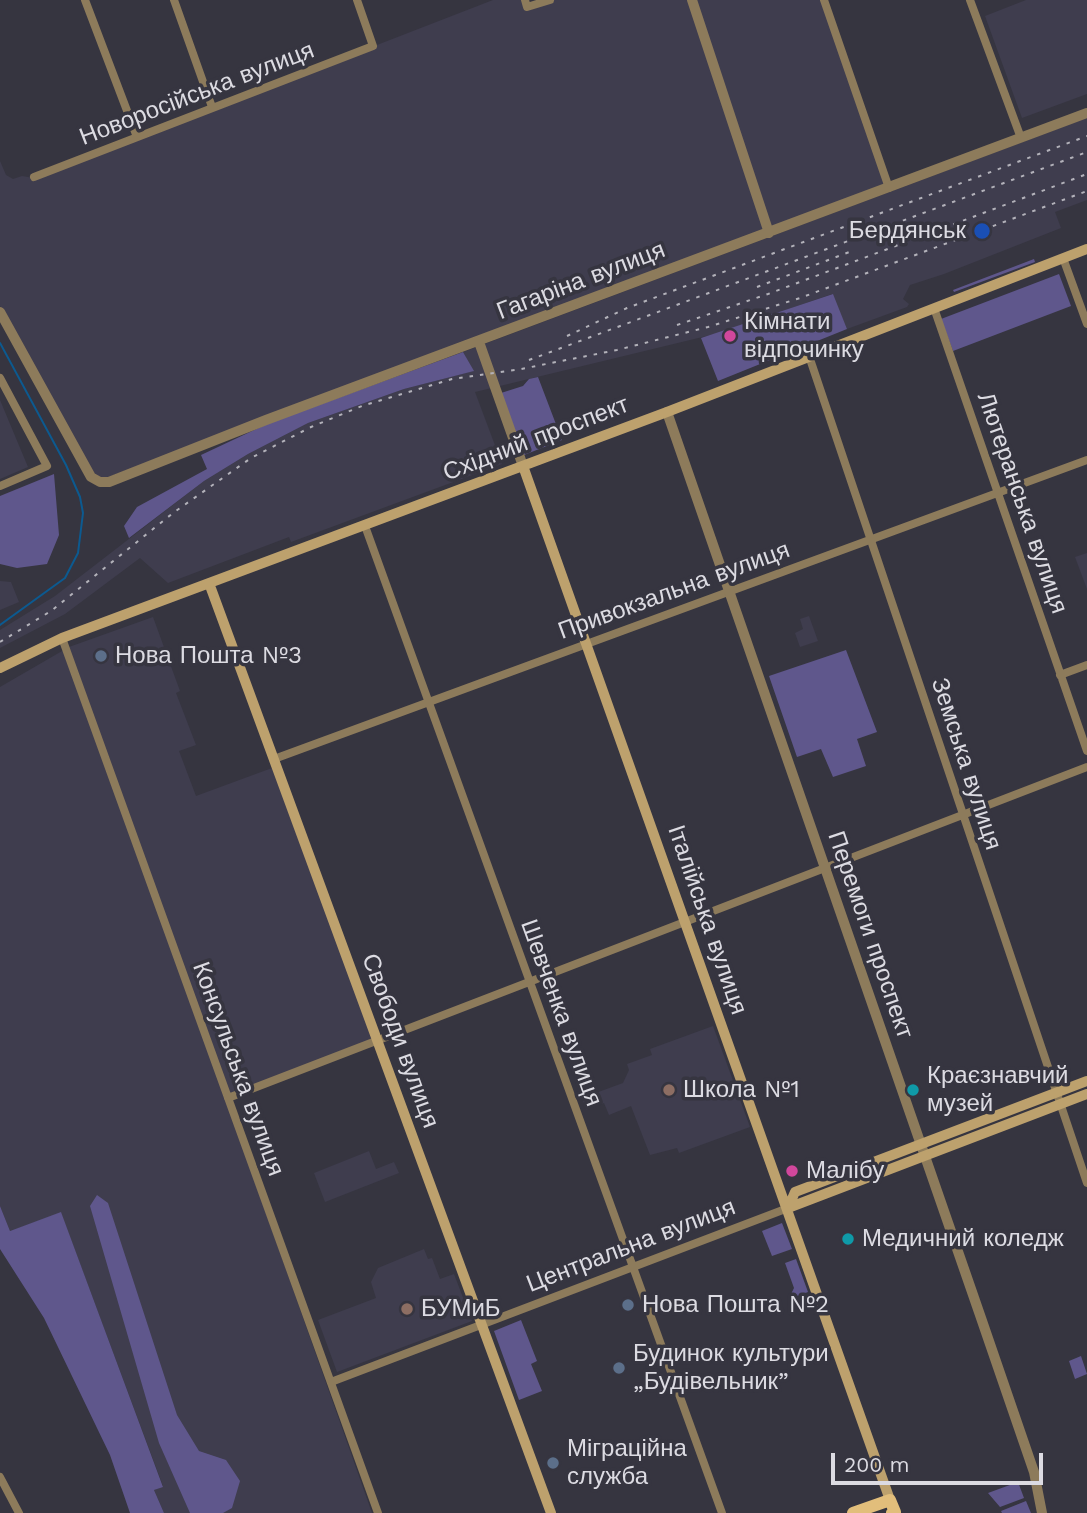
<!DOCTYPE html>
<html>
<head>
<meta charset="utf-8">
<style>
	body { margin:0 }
	#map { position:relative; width:1087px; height:1513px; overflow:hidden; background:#363540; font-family:"Work Sans",sans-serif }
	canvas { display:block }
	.scale { position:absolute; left:831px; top:1453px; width:212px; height:32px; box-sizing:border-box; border:4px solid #dcdbe2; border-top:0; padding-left:9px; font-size:21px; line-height:24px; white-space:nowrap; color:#dcdbe2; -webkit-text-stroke:5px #363540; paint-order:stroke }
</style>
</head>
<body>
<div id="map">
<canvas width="1087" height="1513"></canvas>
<div class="scale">200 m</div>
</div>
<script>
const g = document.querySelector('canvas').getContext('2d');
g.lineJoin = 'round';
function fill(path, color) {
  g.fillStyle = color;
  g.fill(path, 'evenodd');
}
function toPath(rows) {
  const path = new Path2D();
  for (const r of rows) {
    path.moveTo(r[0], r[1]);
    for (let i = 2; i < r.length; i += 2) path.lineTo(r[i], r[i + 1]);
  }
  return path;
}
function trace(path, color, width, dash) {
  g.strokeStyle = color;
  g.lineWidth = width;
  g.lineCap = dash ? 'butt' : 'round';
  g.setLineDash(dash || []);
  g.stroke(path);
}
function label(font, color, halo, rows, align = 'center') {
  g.font = font + ' "Work Sans",sans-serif';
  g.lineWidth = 7;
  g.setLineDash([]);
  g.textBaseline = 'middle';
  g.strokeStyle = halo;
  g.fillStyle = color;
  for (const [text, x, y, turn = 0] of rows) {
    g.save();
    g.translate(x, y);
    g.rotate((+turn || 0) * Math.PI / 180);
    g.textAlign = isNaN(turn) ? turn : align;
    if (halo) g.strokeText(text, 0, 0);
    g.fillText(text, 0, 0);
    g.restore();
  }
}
fill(toPath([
	[493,0,525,0,528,8,551,0,824,0,887,184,106,478,92,475,0,306,0,161,6,175,13,179,22,176,34,178],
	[1026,0,1087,0,1087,94,1022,118,985,16],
	[1087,118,1087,200,1055,212,1061,228,944,274,910,285,903,299,909,304,907,307,847,329,832,294,719,333,475,392,502,464,291,542,289,537,168,583,140,558,65,614,0,648,0,630,55,596,204,481,248,454,308,423,404,389,473,371,463,352],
	[0,400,28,467,0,479],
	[1087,553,1087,589,1075,557],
	[0,581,11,582,19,602,0,610],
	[809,616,818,641,800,647,795,633,803,629,800,619],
	[153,617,180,691,176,693,196,745,179,751,196,796,272,768,374,1040,225,1097,372,1513,164,1513,154,1490,163,1486,61,1213,10,1231,0,1206,0,687,69,647],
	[713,1026,750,1127,679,1153,677,1148,650,1155,631,1106,609,1115,604,1103,586,1110,582,1098,623,1083,629,1070,627,1064,652,1055,650,1049],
	[369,1151,376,1169,394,1162,399,1173,325,1202,314,1173],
	[424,1249,428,1259,432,1258,440,1279,454,1274,472,1321,337,1372,318,1320,376,1298,371,1282,378,1268]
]), '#3f3d4e');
fill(toPath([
	[1034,259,1035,262,954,292,953,290],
	[1059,274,1071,306,953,351,941,319],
	[833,294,847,329,718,381,701,338],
	[463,352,474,371,404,389,308,423,248,454,204,481,129,538,124,526,137,507,207,469,201,455,267,424],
	[538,377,562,440,524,455,501,393,523,386,529,379],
	[54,474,59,535,47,564,17,568,0,564,0,496],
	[846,650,877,732,857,739,866,766,833,777,821,749,797,757,769,676],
	[97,1195,108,1203,177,1415,199,1451,226,1460,240,1481,232,1508,223,1513,190,1513,159,1443,90,1206],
	[0,1206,10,1231,61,1212,163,1487,154,1490,164,1513,130,1513,110,1455,44,1318,0,1249],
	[782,1223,792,1249,772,1256,762,1231],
	[796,1259,808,1292,792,1298,791,1294,794,1288,785,1263],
	[521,1320,537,1361,531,1364,542,1391,519,1400,494,1331],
	[1081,1356,1087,1374,1075,1379,1069,1361],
	[1018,1482,1024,1498,1000,1507,988,1493],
	[1026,1501,1031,1513,1002,1513,1001,1511]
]), '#5f578c');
trace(toPath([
	[0,343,66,465,80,497,83,513,78,553,65,578,0,625]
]), '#0c5a90', 2);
trace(toPath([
	[85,0,137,137],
	[174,0,212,107],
	[525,0,527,7,550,0],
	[824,0,889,188],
	[970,0,1021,138],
	[34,177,373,46,357,0],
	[1063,258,1087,324],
	[934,308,1087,751],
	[809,356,1087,1183],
	[0,378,47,466,0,486],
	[365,526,722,1513],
	[62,638,378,1513],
	[1060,675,1087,665],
	[274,759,1087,460],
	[228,1098,1087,767],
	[331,1382,788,1208],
	[0,1477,19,1513]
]), '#8d7b5b', 8);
trace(toPath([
	[692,0,769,233],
	[0,312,91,477,100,482,109,482,266,420,1087,113],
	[479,342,523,466],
	[667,412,980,1315,1034,1472,1042,1513]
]), '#8d7b5b', 10);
trace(toPath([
	[523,466,890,1500],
	[209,583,551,1513],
	[0,668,62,638,667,412,1087,249],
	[788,1208,795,1192,1087,1081],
	[788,1208,1087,1094]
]), '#bda16d', 10);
trace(toPath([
	[853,1513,890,1500,895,1512,892,1513]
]), '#e2be7b', 12);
trace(toPath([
	[757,287,852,251],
	[677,325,768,294,1087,174],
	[567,336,627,308,1087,136],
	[529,360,1087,152],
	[0,642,51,611,173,513,251,458,311,427,362,406,452,379,521,369,617,350,708,327,800,298,1087,191]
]), '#b3b2ba', 2, [3.5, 7]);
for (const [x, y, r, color] of [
	[982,231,9,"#1a4fb4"],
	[730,336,7,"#d1479c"],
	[101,656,7,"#5c6f8a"],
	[669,1090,7,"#8d6e63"],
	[913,1090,7,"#0f9aa8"],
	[792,1171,7,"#d1479c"],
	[848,1239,7,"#0f9aa8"],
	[628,1305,7,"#5c6f8a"],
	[407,1309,7,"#8d6e63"],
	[619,1368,7,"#5c6f8a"],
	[553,1463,7,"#5c6f8a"]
]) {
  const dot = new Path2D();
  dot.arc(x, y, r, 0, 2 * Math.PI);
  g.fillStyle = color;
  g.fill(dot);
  trace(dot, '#363540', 2.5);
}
label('24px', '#dcdbe2', '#363540', [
	["Новоросійська вулиця",197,94,-21],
	["Гагаріна вулиця",581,281,-21],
	["Східний проспект",536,439,-21],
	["Лютеранська вулиця",1022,503,71],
	["Привокзальна вулиця",674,591,-20],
	["Земська вулиця",966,764,72],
	["Італійська вулиця",707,920,71],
	["Перемоги проспект",870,935,71],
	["Шевченка вулиця",561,1013,70],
	["Свободи вулиця",400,1041,70],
	["Консульська вулиця",238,1069,70],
	["Центральна вулиця",631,1246,-21]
]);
label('24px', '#dcdbe2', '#363540', [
	["Бердянськ",966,231,"right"],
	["Кімнати",744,322],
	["відпочинку",744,350],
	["Нова Пошта №3",115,656],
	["Краєзнавчий",927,1076],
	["музей",927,1104],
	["Школа №1",683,1090],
	["Малібу",806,1171],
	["Медичний коледж",862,1239],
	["Нова Пошта №2",642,1305],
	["БУМиБ",421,1309],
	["Будинок культури",633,1354],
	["„Будівельник”",633,1382],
	["Міграційна",567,1449],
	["служба",567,1477]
], 'left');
</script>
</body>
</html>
